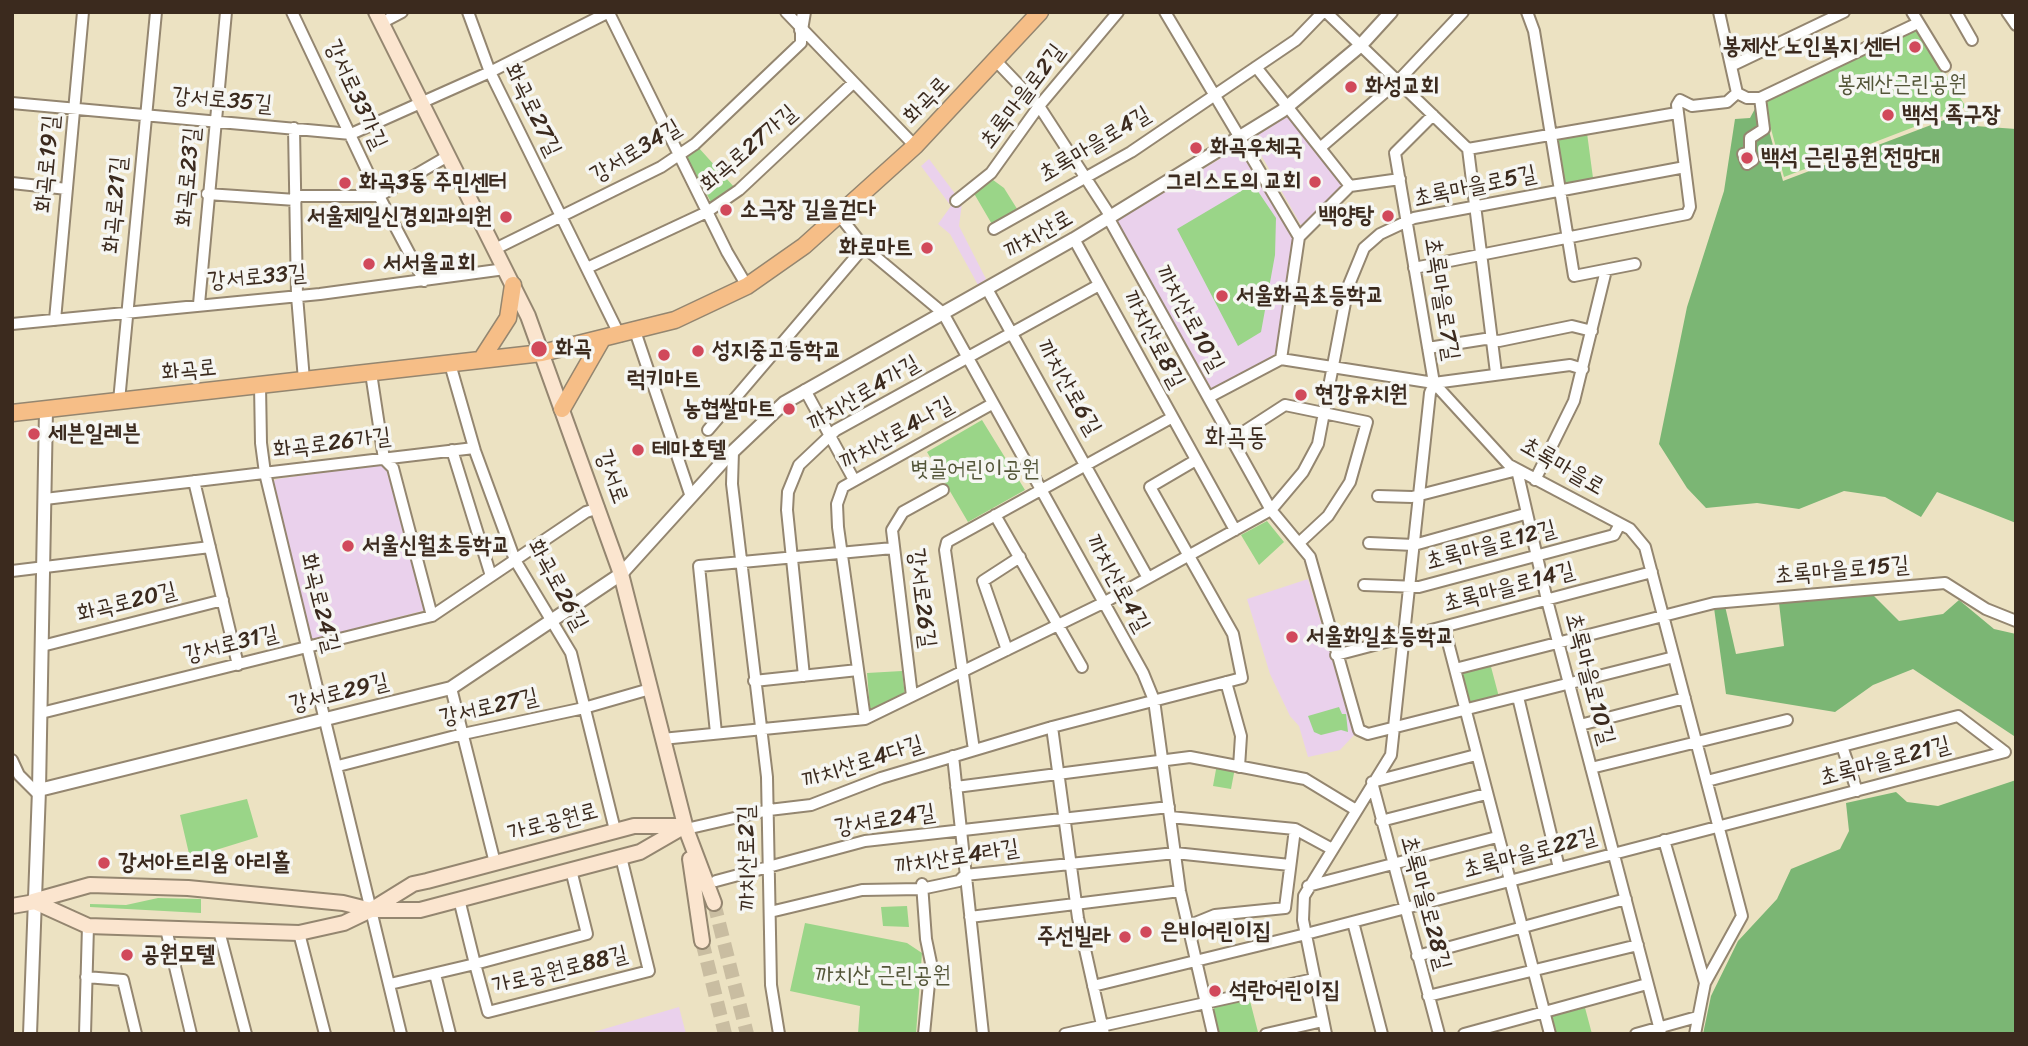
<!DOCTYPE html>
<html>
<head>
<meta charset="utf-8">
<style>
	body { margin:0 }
	#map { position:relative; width:2028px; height:1046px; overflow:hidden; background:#ece2c2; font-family:Sriracha,sans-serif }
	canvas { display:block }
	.frame { position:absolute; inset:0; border:14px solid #3b2a1e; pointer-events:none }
</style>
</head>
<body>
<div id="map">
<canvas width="2028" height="1046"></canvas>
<div class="frame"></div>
</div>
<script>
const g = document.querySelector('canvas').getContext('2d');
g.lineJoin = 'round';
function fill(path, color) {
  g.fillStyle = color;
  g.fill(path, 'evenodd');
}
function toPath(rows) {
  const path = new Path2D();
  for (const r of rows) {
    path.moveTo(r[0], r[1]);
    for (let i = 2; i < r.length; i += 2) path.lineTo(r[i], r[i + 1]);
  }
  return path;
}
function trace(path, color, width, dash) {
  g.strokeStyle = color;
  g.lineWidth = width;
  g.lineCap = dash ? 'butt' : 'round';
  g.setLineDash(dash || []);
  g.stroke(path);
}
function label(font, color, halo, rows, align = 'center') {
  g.font = font + ' Sriracha,"Poor Story",sans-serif';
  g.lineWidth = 7;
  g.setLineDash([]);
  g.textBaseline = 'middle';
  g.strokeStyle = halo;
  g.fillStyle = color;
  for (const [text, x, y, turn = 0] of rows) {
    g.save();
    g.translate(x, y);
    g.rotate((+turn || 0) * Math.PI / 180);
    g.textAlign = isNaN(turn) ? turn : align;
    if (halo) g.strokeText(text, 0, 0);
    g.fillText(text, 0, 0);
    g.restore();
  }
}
fill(toPath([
	[1288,116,1342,185,1302,227,1252,139],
	[1238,148,1294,240,1277,353,1213,391,1117,221],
	[929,159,962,203,959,226,986,279,978,285,950,234,938,224,951,206,921,166],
	[385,464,426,610,311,640,272,482,277,479],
	[1308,579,1355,734,1340,750,1308,757,1299,726,1290,716,1270,674,1247,599],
	[679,1007,686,1034,587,1034]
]), '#ead1ec');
fill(toPath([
	[1918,29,1966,107,1784,177,1764,103],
	[1587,133,1593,178,1563,184,1556,139],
	[698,147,735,188,712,204,686,156],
	[989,177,1004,188,1019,212,993,226,972,190],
	[1253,184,1276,218,1275,255,1261,332,1238,346,1177,229],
	[982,420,1025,490,968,522,927,452],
	[1267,521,1284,542,1259,565,1241,535],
	[1490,663,1499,697,1469,704,1461,670],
	[902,671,905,695,870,709,867,673],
	[1339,707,1342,714,1346,714,1348,732,1341,730,1321,735,1314,732,1308,716],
	[1217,764,1235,768,1231,789,1213,786],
	[247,799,258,837,190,858,180,815],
	[158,898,201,899,201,913,90,907,90,904,126,905],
	[907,906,909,927,883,926,881,907],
	[805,923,907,943,922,953,916,1034,858,1034,860,1006,790,991],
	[1249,997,1258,1032,1219,1034,1213,1005],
	[1584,1004,1592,1034,1556,1034,1550,1013]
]), '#9ad588');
fill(toPath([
	[1757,105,1762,106,1783,181,1968,111,1975,126,2016,129,2016,523,1937,492,1921,517,1885,497,1844,491,1799,509,1757,503,1706,508,1687,488,1659,444,1687,307,1724,191,1735,119,1750,118],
	[1873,595,1899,621,1943,614,1959,600,1994,629,2016,634,2016,765,2014,736,1913,669,1873,685,1835,712,1726,694,1714,608,1725,606,1736,654,1784,646,1779,603],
	[2016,780,2016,1034,1703,1034,1711,996,1738,941,1777,899,1791,869,1840,849,1849,831,1846,803,1896,792,1907,802,1938,806]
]), '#7bb674');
trace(toPath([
	[714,903,747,1034],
	[702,941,725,1034]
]), '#c9bda1', 14, [14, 7]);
const minor = toPath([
	[292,12,379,196,424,281],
	[468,12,490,72,620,336],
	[786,12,915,146],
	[1165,12,1299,237,1281,359,1434,383,1509,465,1630,529,1645,547,1742,916,1705,983,1695,1034],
	[1326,12,1468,149,1496,373],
	[1527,12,1534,31,1574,276,1635,264],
	[1719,12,1737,93],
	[1912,12,1945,66],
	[1956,12,1972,40],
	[2007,12,2016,25],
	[609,13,727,252,747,286],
	[381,23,402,12],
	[996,61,1039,106,1111,217],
	[1731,66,1844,12],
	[1256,67,1350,186],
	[1737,93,1747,98,1760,98,1918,23],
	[12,103,351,134,490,72,609,12],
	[1433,115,1395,153,1434,383],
	[294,128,297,296,304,380],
	[1320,148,1398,81,1463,12],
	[1468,149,1677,113],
	[1750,152,1753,160,1747,164,1743,154,1750,152,1750,138,1764,129,1760,98],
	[12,183,67,189],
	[207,194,296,200],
	[295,196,379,196,448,156],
	[956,201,991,173,1039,106,1118,12],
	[839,215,864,247,943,313,1143,673,1154,700,1180,891,1213,1034],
	[1109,219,1271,510,1310,557,1359,730,1368,734,1674,657],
	[994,229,1131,152,1296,40,1323,12],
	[1299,237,1350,186,1400,179],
	[1074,239,1235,530],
	[495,249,661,167,695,144,801,43,801,30],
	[587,268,707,212,739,190,853,83],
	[1414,268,1687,214,1690,207,1677,105,1680,100,1692,106,1727,102,1737,93],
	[987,289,1148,578],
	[199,304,226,12],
	[55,320,83,12],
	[12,324,320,294,505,269],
	[635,331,691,497],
	[1428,348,1485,339,1499,341,1572,326,1592,331],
	[450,364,475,451,515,560,571,653,615,830],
	[371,373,384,459,393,468,432,616],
	[1434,383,1570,365,1583,369],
	[260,385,261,443,265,473,401,1034],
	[805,390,854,480],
	[1209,397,1281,359],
	[119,401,156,12],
	[708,430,864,247],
	[1231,440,1285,405,1367,422,1350,482,1328,516,1299,543],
	[452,450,491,576],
	[733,451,732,484,767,777,771,985,779,1034],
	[1535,480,1574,401,1606,270],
	[194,481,238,665],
	[1378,496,1412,497,1517,470,1547,600,1661,1034],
	[45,499,474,448],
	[995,515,1082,667],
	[1369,543,1414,545,1525,514],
	[12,571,210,547],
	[1364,585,1419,587,1614,535,1620,524],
	[1444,627,1550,1034],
	[42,646,223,600],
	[1007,650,983,581,1020,557],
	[1336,655,1652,572],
	[1455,669,1714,603,1945,583,1986,609,2016,621],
	[804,676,787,510,788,492,799,465,836,430,1099,285],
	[754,681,858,670],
	[1226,682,1241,736,1239,767],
	[451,688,495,863],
	[912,696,892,530,903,512,943,490],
	[1518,697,1559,868],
	[41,713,432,616,586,512,599,508],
	[865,719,838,527,837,504,843,487,992,404],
	[1580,725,1685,698],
	[1052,727,1078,918,1104,1034],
	[716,733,699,566,893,548],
	[662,739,865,719,1103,603,1271,510,1303,472,1318,444,1348,287,1364,248,1380,234,1414,218,1685,167],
	[1842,746,1857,791],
	[974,750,945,550,947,542,1171,418],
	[953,756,983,1034],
	[12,760,19,775,39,795],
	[338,766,463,734,584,708,650,689],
	[1591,768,1787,720],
	[956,787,1190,757,1305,779,1356,810],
	[1170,817,1295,829,1332,849],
	[1381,821,1486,794],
	[686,829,769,810,811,805,881,778,1052,727,1242,678,1233,634,1150,487,1196,460],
	[1664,840,1705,983],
	[716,881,865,841,1169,807],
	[922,884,926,939,931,963,924,1034],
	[1308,886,1497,837],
	[459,899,475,964,587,934,571,870],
	[770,912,862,890,921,889,959,881,965,875,1175,853,1290,865],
	[970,917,1180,891],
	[1353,922,1382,1034],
	[1188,926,1215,915,1285,908,1295,829],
	[166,929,191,1034],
	[219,931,246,1034],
	[299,933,325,1034],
	[1417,956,1626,899],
	[435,974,450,1034],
	[86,977,123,980,136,1034],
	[390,984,475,964,488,1012,649,971,621,857],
	[1093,986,1306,934,2005,752,1958,716,1707,781],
	[1428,996,1638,945],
	[85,1034,88,926],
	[1065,1034,1314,979],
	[1266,1034,1323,1021],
	[1326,1034,1303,920,1304,896,1391,755,1430,393,1434,383],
	[1439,1034,1372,782,1476,755],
	[1464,1034,1647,984],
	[1636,1034,1697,1017]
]);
const tertiary = toPath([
	[801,30,804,12],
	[39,790,451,688,621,574,726,458,784,403,1074,239,1282,111,1360,46,1391,12],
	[30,1034,39,790,46,410]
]);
const secondary = toPath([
	[376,12,528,316,621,574,686,829,714,903],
	[690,859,702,941],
	[33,901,90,885,188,888,343,903,371,910,413,884,427,881,634,826,683,826],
	[12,906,35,902,88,926,299,933,344,923,371,910,420,910,640,852,685,826]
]);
const primary = toPath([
	[481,360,508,318,513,285],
	[562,409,601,341],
	[12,413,542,353,675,320,747,286,804,246,915,146,1040,12]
]);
trace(minor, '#948670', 14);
trace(tertiary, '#948670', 16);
trace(secondary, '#948670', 18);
trace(primary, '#948670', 19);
trace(minor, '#fff', 10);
trace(tertiary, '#fff', 12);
trace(secondary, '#fbe5cf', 14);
trace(primary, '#f6be87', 16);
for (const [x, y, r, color] of [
	[1915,47,7,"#d1495b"],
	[1351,87,7,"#d1495b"],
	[1888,115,7,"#d1495b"],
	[1196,148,7,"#d1495b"],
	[1747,158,7,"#d1495b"],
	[1315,182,7,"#d1495b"],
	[345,183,7,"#d1495b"],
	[726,210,7,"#d1495b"],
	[1388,216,7,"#d1495b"],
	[506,217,7,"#d1495b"],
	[927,248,7,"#d1495b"],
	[369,264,7,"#d1495b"],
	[1222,296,7,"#d1495b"],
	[539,349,9,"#d1495b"],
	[698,351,7,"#d1495b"],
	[664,355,7,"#d1495b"],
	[1301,395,7,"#d1495b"],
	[789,409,7,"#d1495b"],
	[34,434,7,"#d1495b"],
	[638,450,7,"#d1495b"],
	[348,546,7,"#d1495b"],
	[1292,637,7,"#d1495b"],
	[104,863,7,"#d1495b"],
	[1146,932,7,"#d1495b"],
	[1125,937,7,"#d1495b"],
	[127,955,7,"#d1495b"],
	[1215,991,7,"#d1495b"]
]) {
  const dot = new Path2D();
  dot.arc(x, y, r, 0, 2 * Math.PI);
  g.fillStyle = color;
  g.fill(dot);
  trace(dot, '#f6f6f2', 2.5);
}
label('bold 23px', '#3b2a1e', '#f6f6f2', [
	["봉제산 노인복지 센터",1901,47,"right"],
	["화성교회",1365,87],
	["백석 족구장",1902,115],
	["화곡우체국",1210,148],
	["백석 근린공원 전망대",1761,158],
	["그리스도의 교회",1301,182,"right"],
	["화곡3동 주민센터",359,183],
	["소극장 길을걷다",740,210],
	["백양탕",1374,216,"right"],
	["서울제일신경외과의원",492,217,"right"],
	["화로마트",913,248,"right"],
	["서서울교회",383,264],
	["서울화곡초등학교",1236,296],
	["화곡",555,349],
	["성지중고등학교",712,351],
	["럭키마트",664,380,"center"],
	["현강유치원",1315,395],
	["농협쌀마트",775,409,"right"],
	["세븐일레븐",48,434],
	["테마호텔",652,450],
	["서울신월초등학교",362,546],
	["서울화일초등학교",1306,637],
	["강서아트리움 아리홀",118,863],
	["은비어린이집",1160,932],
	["주선빌라",1111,937,"right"],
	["공원모텔",141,955],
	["석란어린이집",1229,991]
], 'left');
label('23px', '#535538', '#f6f6f2', [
	["봉제산근린공원",1902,85],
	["볏골어린이공원",975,470],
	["까치산 근린공원",883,976]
]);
label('23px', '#3b2a1e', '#f6f6f2', [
	["강서로33가길",355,95,65],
	["초록마을로2길",1023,97,-53],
	["강서로35길",222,101,5],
	["화곡로",927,101,-46],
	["화곡로27길",532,110,64],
	["초록마을로4길",1095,145,-31],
	["화곡로27가길",749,149,-41],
	["강서로34길",636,152,-31],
	["화곡로19길",48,164,-85],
	["화곡로23길",189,177,-85],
	["초록마을로5길",1475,187,-12],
	["화곡로21길",116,205,-85],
	["까치산로",1039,235,-30],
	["강서로33길",257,278,-5],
	["초록마을로7길",1441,299,81],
	["까치산로10길",1189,319,61],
	["까치산로8길",1153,340,62],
	["화곡로",189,371,-6],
	["까치산로6길",1068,388,60],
	["까치산로4가길",864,394,-31],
	["까치산로4나길",897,434,-29],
	["화곡로26가길",332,444,-7],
	["초록마을로",1562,467,30],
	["강서로",611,477,70],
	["초록마을로12길",1491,546,-15],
	["초록마을로15길",1842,571,-5],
	["까치산로4길",1117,584,61],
	["화곡로26길",557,585,61],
	["초록마을로14길",1509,588,-15],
	["강서로26길",921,598,83],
	["화곡로20길",127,603,-14],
	["화곡로24길",319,603,76],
	["강서로31길",231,645,-14],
	["초록마을로10길",1589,679,75],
	["강서로29길",339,694,-14],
	["강서로27길",489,708,-13],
	["초록마을로21길",1885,762,-15],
	["까치산로4다길",863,763,-18],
	["강서로24길",885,821,-9],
	["가로공원로",553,823,-15],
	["초록마을로22길",1530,854,-15],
	["까치산로2길",748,858,-91],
	["까치산로4라길",957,858,-9],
	["초록마을로28길",1425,903,75],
	["가로공원로88길",560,971,-14]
]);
label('26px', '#3b2a1e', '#f6f6f2', [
	["화곡동",1236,438]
]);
</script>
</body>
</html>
